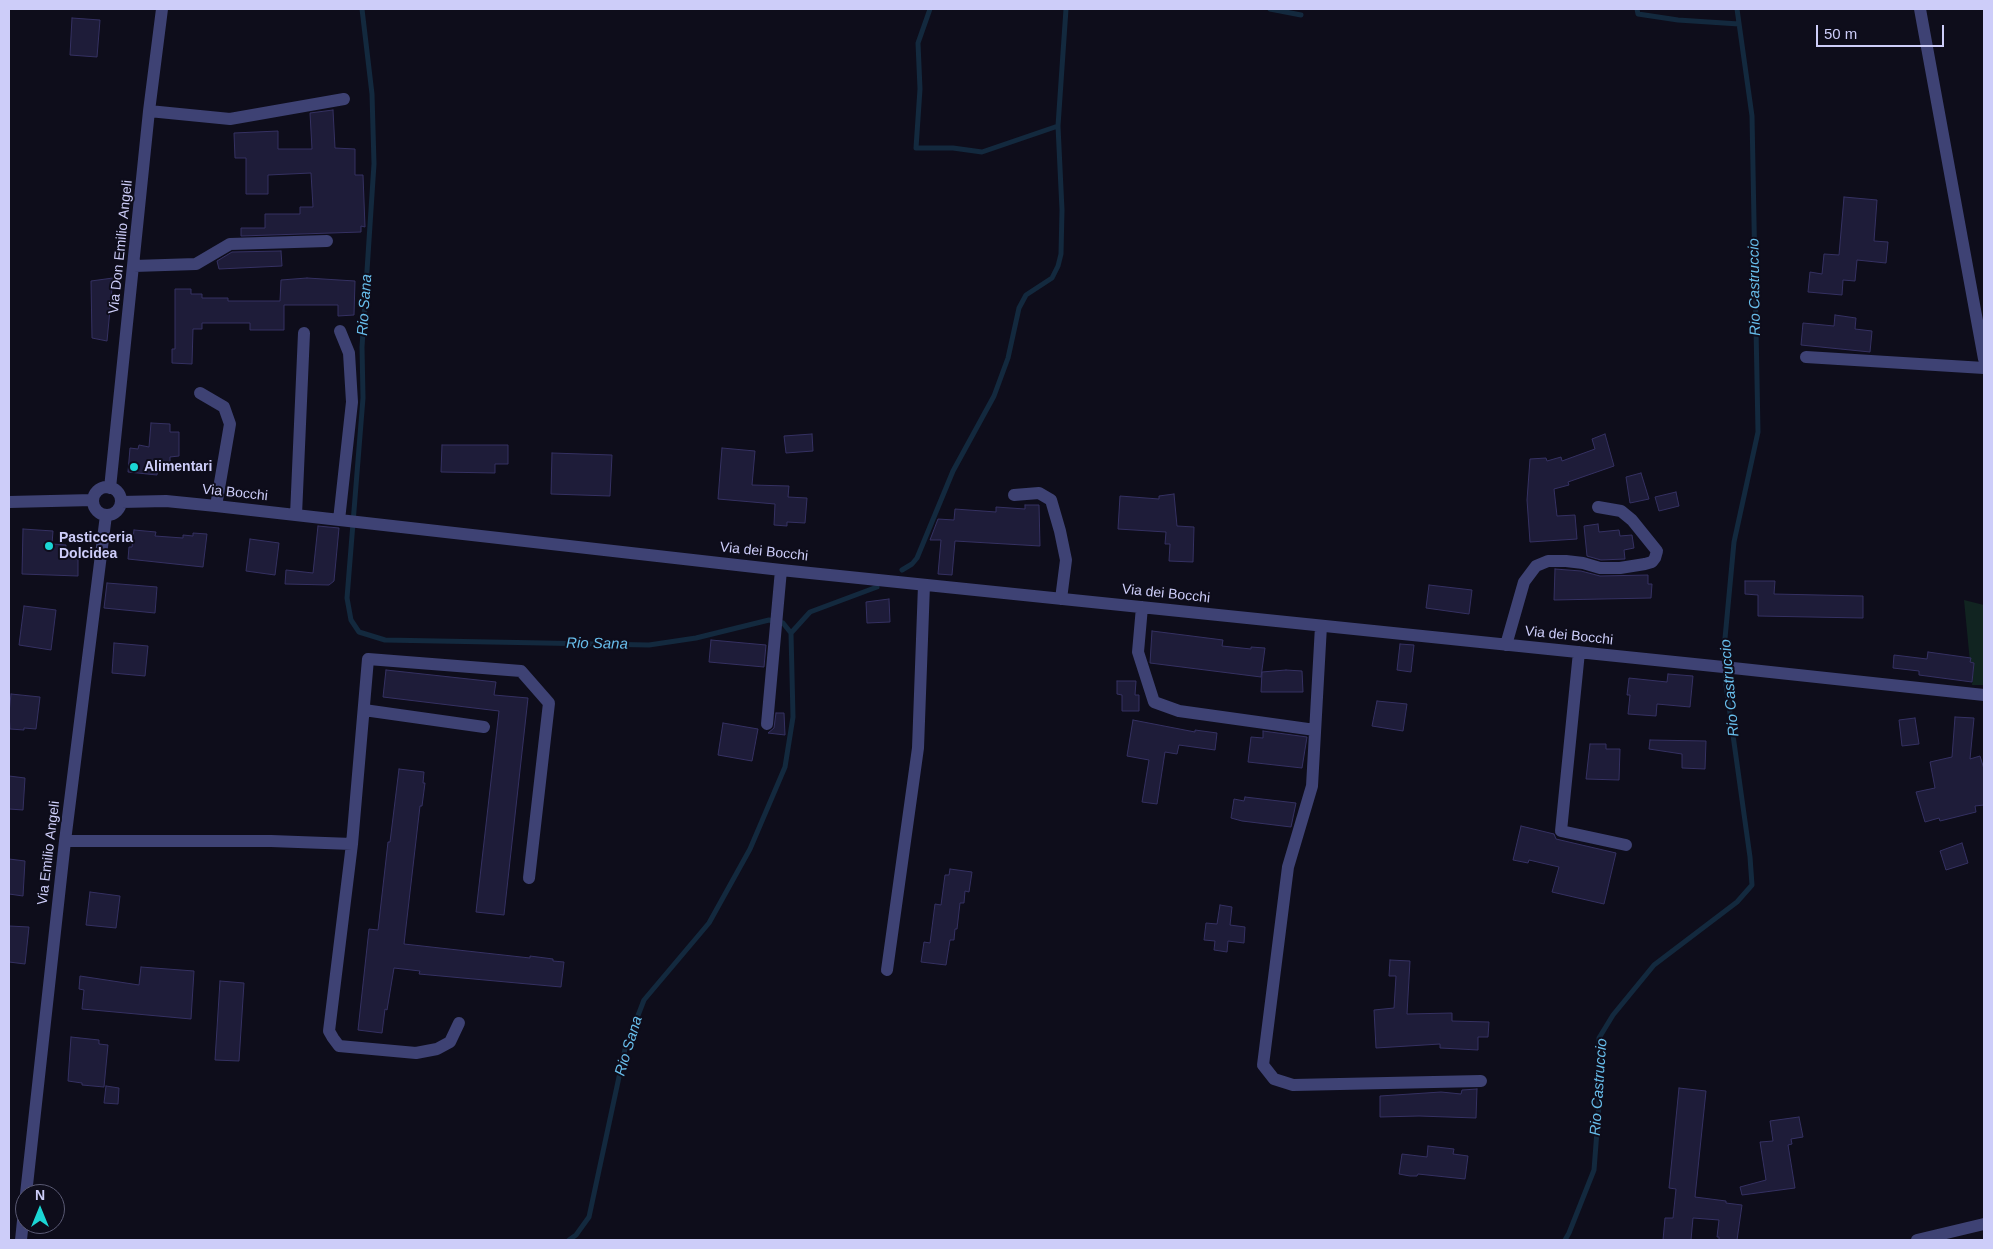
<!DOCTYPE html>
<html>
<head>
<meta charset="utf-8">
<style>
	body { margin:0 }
	#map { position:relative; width:1993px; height:1249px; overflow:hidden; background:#0e0d1b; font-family:Arial,sans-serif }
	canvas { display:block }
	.frame { position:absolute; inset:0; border:10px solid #cdcdf9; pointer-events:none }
	.north { position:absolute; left:15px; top:1184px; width:50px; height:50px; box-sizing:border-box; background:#0e0d1b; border:1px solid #5a5a74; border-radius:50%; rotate:0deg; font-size:14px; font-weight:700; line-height:20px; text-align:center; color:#cdcdf9 }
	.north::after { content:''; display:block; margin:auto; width:18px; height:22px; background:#1bd6d4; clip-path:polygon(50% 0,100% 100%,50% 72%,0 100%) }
	.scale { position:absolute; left:1816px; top:25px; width:128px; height:22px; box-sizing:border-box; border:2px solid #cdcdf9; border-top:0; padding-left:6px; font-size:15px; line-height:18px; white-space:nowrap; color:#cdcdf9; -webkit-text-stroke:4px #0e0d1b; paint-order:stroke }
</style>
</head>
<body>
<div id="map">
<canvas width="1993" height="1249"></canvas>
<div class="frame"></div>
<div class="north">N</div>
<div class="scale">50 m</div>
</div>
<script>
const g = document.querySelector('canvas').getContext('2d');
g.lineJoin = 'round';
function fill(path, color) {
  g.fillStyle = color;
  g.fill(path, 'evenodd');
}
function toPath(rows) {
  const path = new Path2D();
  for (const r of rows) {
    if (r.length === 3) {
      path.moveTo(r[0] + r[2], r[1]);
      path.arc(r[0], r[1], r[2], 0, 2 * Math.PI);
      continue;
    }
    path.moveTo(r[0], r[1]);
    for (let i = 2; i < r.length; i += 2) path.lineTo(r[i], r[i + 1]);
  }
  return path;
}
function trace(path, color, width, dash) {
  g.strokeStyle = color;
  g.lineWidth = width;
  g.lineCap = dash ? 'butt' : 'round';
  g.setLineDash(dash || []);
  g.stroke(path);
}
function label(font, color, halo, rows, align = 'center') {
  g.font = font + ' Arial,sans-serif';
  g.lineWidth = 4;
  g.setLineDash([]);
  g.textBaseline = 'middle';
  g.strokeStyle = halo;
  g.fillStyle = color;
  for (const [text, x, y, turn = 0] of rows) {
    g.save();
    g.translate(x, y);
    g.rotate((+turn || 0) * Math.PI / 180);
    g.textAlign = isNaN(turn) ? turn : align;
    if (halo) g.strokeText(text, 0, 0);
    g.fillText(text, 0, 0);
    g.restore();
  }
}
fill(toPath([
	[1964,600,1984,605,1984,685,1972,685,1974,663,1970,662]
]), '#112421');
trace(toPath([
	[362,9,372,94,374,164,362,347,363,398,347,598,351,620,359,632,385,640,649,645,696,638,769,620,783,623,791,633,793,717,785,767,750,849,709,923,644,1000,625,1049,589,1217,576,1235,569,1240],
	[930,9,918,43,920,89,916,148,953,148,982,152,1058,126],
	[1270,9,1301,15],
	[1637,9,1638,14,1678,20,1739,24],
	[902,570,912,564,917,558,953,471,994,396,1008,358,1019,308,1026,295,1052,278,1058,266,1061,254,1062,210,1058,126,1066,9],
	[791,633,810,612,877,587],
	[1565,1240,1569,1233,1594,1170,1599,1105,1599,1038,1613,1015,1654,965,1737,902,1752,885,1750,857,1726,685,1724,649,1734,542,1758,432,1752,116,1737,9]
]), '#13293e', 5);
const building = toPath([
	[72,18,100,20,97,57,70,55,72,18],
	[333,110,335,148,355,149,355,175,363,175,365,227,361,226,361,232,241,236,241,228,265,228,265,214,300,214,300,207,313,207,311,173,268,175,268,194,246,194,246,158,235,158,234,133,278,131,278,149,312,149,310,113,333,110],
	[1844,197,1877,200,1874,241,1888,242,1886,263,1857,260,1855,281,1843,280,1842,295,1808,292,1810,272,1822,274,1824,254,1839,255,1844,197],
	[281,251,282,266,219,269,217,261,232,252,281,251],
	[113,278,107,341,92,338,91,281,113,278],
	[307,278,355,281,354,315,338,316,338,305,284,305,284,330,250,330,250,323,202,323,202,329,193,329,192,364,172,363,172,349,175,349,175,289,191,289,191,294,202,294,202,298,228,298,228,301,280,301,281,280,307,278],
	[1835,315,1856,318,1855,329,1872,331,1870,352,1801,345,1803,323,1834,326,1835,315],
	[151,423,170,424,170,432,179,432,179,456,170,457,170,466,158,465,157,475,128,472,130,448,138,449,139,445,149,447,151,423],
	[812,434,813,451,786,453,784,436,812,434],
	[1605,434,1614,466,1568,482,1569,485,1554,489,1557,516,1575,515,1577,539,1530,542,1527,500,1530,459,1546,458,1547,461,1561,457,1562,461,1595,449,1592,439,1605,434],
	[442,445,508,445,508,464,495,464,495,473,441,472,442,445],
	[722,448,755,451,752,485,789,486,788,497,807,498,805,523,787,522,787,526,774,525,775,504,718,499,722,448],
	[552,453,612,455,610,496,551,494,552,453],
	[1641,473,1649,499,1630,503,1626,477,1641,473],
	[1676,492,1679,506,1659,511,1655,497,1676,492],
	[1174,494,1177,526,1194,527,1193,562,1169,561,1170,544,1165,544,1166,532,1118,529,1120,496,1159,499,1159,496,1174,494],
	[1025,505,1039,505,1040,546,955,541,952,575,938,574,941,540,930,540,938,519,954,520,955,509,996,512,996,507,1025,509,1025,505],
	[1598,524,1599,532,1619,530,1620,536,1632,535,1634,548,1624,550,1625,559,1601,560,1587,556,1584,526,1598,524],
	[318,526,339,528,334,581,329,585,285,584,286,570,313,573,318,526],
	[23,529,53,531,52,544,66,545,65,557,78,557,78,576,22,574,23,529],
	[134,530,156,532,155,536,183,538,183,535,193,536,193,533,207,534,203,567,128,559,129,547,132,547,134,530],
	[250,539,279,543,275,575,246,571,250,539],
	[1555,569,1581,571,1600,576,1648,575,1648,584,1652,584,1651,598,1554,600,1555,569],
	[1745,581,1775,581,1774,594,1863,596,1863,618,1758,616,1758,595,1745,594,1745,581],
	[107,583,157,587,155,613,104,608,107,583],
	[1429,585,1472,590,1469,614,1426,608,1429,585],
	[889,599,890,622,867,623,866,602,889,599],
	[24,606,56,610,51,650,19,645,24,606],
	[1152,631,1223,640,1222,646,1251,649,1251,647,1265,648,1261,677,1150,663,1152,631],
	[711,640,766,645,764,667,709,662,711,640],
	[114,643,148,646,145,676,112,673,114,643],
	[1400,644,1414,645,1411,672,1397,670,1400,644],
	[1928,652,1971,658,1970,662,1974,663,1972,682,1919,675,1919,671,1893,668,1894,655,1927,659,1928,652],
	[386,670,496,682,494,695,528,698,504,915,476,912,499,711,383,697,386,670],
	[1286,670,1302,671,1303,692,1261,692,1262,672,1286,670],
	[1668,674,1693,676,1690,707,1657,704,1656,716,1628,714,1630,695,1627,695,1629,678,1667,682,1668,674],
	[1117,681,1136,681,1135,695,1139,695,1139,711,1122,711,1122,695,1117,694,1117,681],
	[11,694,40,697,36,729,24,728,24,730,10,729,9,713,11,694],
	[1377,701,1407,704,1403,731,1372,726,1377,701],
	[776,713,784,713,785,735,768,733,774,728,776,713],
	[1955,717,1974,718,1970,759,1980,756,1984,769,1984,805,1975,806,1976,812,1940,821,1939,818,1925,822,1916,792,1935,788,1930,762,1952,757,1955,717],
	[1915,718,1919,744,1902,746,1899,720,1915,718],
	[1133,720,1195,732,1195,730,1217,733,1215,750,1179,745,1177,754,1165,752,1157,804,1142,802,1149,760,1127,756,1133,720],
	[723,723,758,729,752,761,718,755,723,723],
	[1263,731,1307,737,1302,768,1248,762,1251,737,1263,738,1263,731],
	[1650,740,1706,741,1705,769,1682,768,1682,754,1649,749,1650,740],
	[1590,744,1606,744,1606,749,1620,749,1619,780,1586,779,1590,744],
	[399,769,424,772,423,783,425,783,422,806,420,806,404,944,530,958,530,956,553,959,553,961,564,962,561,987,419,974,420,971,394,968,387,1010,385,1009,382,1033,358,1030,369,929,378,930,388,842,390,842,399,769],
	[9,776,25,778,23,810,9,809,9,776],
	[1245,797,1296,803,1291,827,1242,821,1231,818,1234,799,1244,801,1245,797],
	[1521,826,1554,834,1556,839,1616,853,1604,904,1552,892,1559,867,1529,860,1528,863,1513,860,1521,826],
	[1962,843,1968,863,1946,870,1940,851,1962,843],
	[9,859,25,861,23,896,9,894,9,859],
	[950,869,972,872,969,892,965,891,964,903,960,903,957,929,955,929,954,940,950,940,946,965,921,962,924,942,930,943,935,904,941,905,945,875,949,875,950,869],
	[90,892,120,896,116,928,86,925,90,892],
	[1220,905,1232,907,1230,925,1245,927,1244,943,1228,941,1227,952,1214,950,1215,941,1204,940,1206,923,1217,924,1220,905],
	[9,926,29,927,25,964,9,962,9,926],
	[1390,960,1410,961,1407,1014,1452,1013,1452,1021,1489,1022,1488,1037,1478,1037,1478,1050,1440,1048,1440,1044,1376,1048,1374,1010,1394,1008,1396,976,1389,976,1390,960],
	[141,967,194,971,191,1019,82,1009,84,990,79,989,80,976,139,985,141,967],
	[220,981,244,983,239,1061,215,1060,220,981],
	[71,1037,99,1040,99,1044,108,1045,104,1087,82,1085,82,1083,68,1081,71,1037],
	[106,1086,119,1088,118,1104,104,1103,106,1086],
	[1679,1088,1706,1091,1695,1197,1726,1201,1726,1203,1742,1205,1737,1240,1719,1240,1719,1237,1717,1237,1719,1220,1693,1218,1691,1240,1663,1240,1665,1218,1673,1218,1676,1189,1669,1188,1679,1088],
	[1477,1089,1476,1118,1419,1116,1380,1117,1380,1096,1441,1092,1461,1094,1462,1090,1477,1089],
	[1799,1117,1803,1137,1791,1139,1792,1144,1788,1145,1795,1188,1742,1195,1740,1187,1766,1180,1760,1142,1773,1141,1770,1121,1799,1117],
	[1428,1146,1454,1149,1453,1154,1468,1156,1465,1179,1418,1174,1417,1176,1410,1176,1399,1174,1402,1154,1427,1157,1428,1146]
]);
fill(building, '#1e1c39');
trace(building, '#353162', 1);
trace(toPath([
	[1920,9,1984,359],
	[149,111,230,119,344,99],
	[134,266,196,264,230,244,327,241],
	[1806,357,1984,368],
	[200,393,224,407,230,424,216,506],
	[107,501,14],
	[110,488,149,111,162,9],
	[1014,495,1039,493,1051,500,1060,531,1066,560,1061,599],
	[9,502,93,500],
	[121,502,166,501,216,506,781,570,1733,668,1984,695],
	[296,515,304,333],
	[339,520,352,402,349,353,340,331],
	[1142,607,1138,652,1154,702,1179,711,1315,730],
	[1321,626,1312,786,1288,867,1263,1065,1274,1079,1293,1085,1481,1081],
	[1506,645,1524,582,1536,566,1548,561,1566,561,1583,563,1600,568,1620,568,1645,564,1652,562,1655,558,1657,551,1632,520,1621,511,1598,507],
	[1579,652,1561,831,1626,845],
	[364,710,484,727],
	[767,724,781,570],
	[65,841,271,841,352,844,329,1031,333,1038,339,1046,416,1053,437,1049,450,1042,459,1023],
	[352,844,368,659,521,671,549,703,529,878],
	[887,970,918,748,924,585],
	[26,1194,65,841,106,515],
	[21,1240,25,1201],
	[1917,1240,1984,1224]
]), '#3e4274', 12);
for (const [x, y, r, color] of [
	[134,467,5,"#1bd6d4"],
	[49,546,5,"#1bd6d4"]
]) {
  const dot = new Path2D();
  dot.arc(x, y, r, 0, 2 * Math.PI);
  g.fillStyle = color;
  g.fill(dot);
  trace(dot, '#0e0d1b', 2);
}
label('14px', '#cdcdf9', '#0e0d1b', [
	["Via Don Emilio Angeli",121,247,-84],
	["Via Bocchi",235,493,6],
	["Via dei Bocchi",764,552,6],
	["Via dei Bocchi",1166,594,6],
	["Via dei Bocchi",1569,636,6],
	["Via Emilio Angeli",49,853,-83]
]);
label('bold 14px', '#cdcdf9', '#0e0d1b', [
	["Alimentari",144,467],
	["Pasticceria",59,538],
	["Dolcidea",59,554]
], 'left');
label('italic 15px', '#68beec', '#0e0d1b', [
	["Rio Castruccio",1755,287,-91],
	["Rio Sana",365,305,-86],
	["Rio Sana",597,644,1],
	["Rio Castruccio",1730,688,-95],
	["Rio Sana",629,1046,-73],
	["Rio Castruccio",1599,1087,-86]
]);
</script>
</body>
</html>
